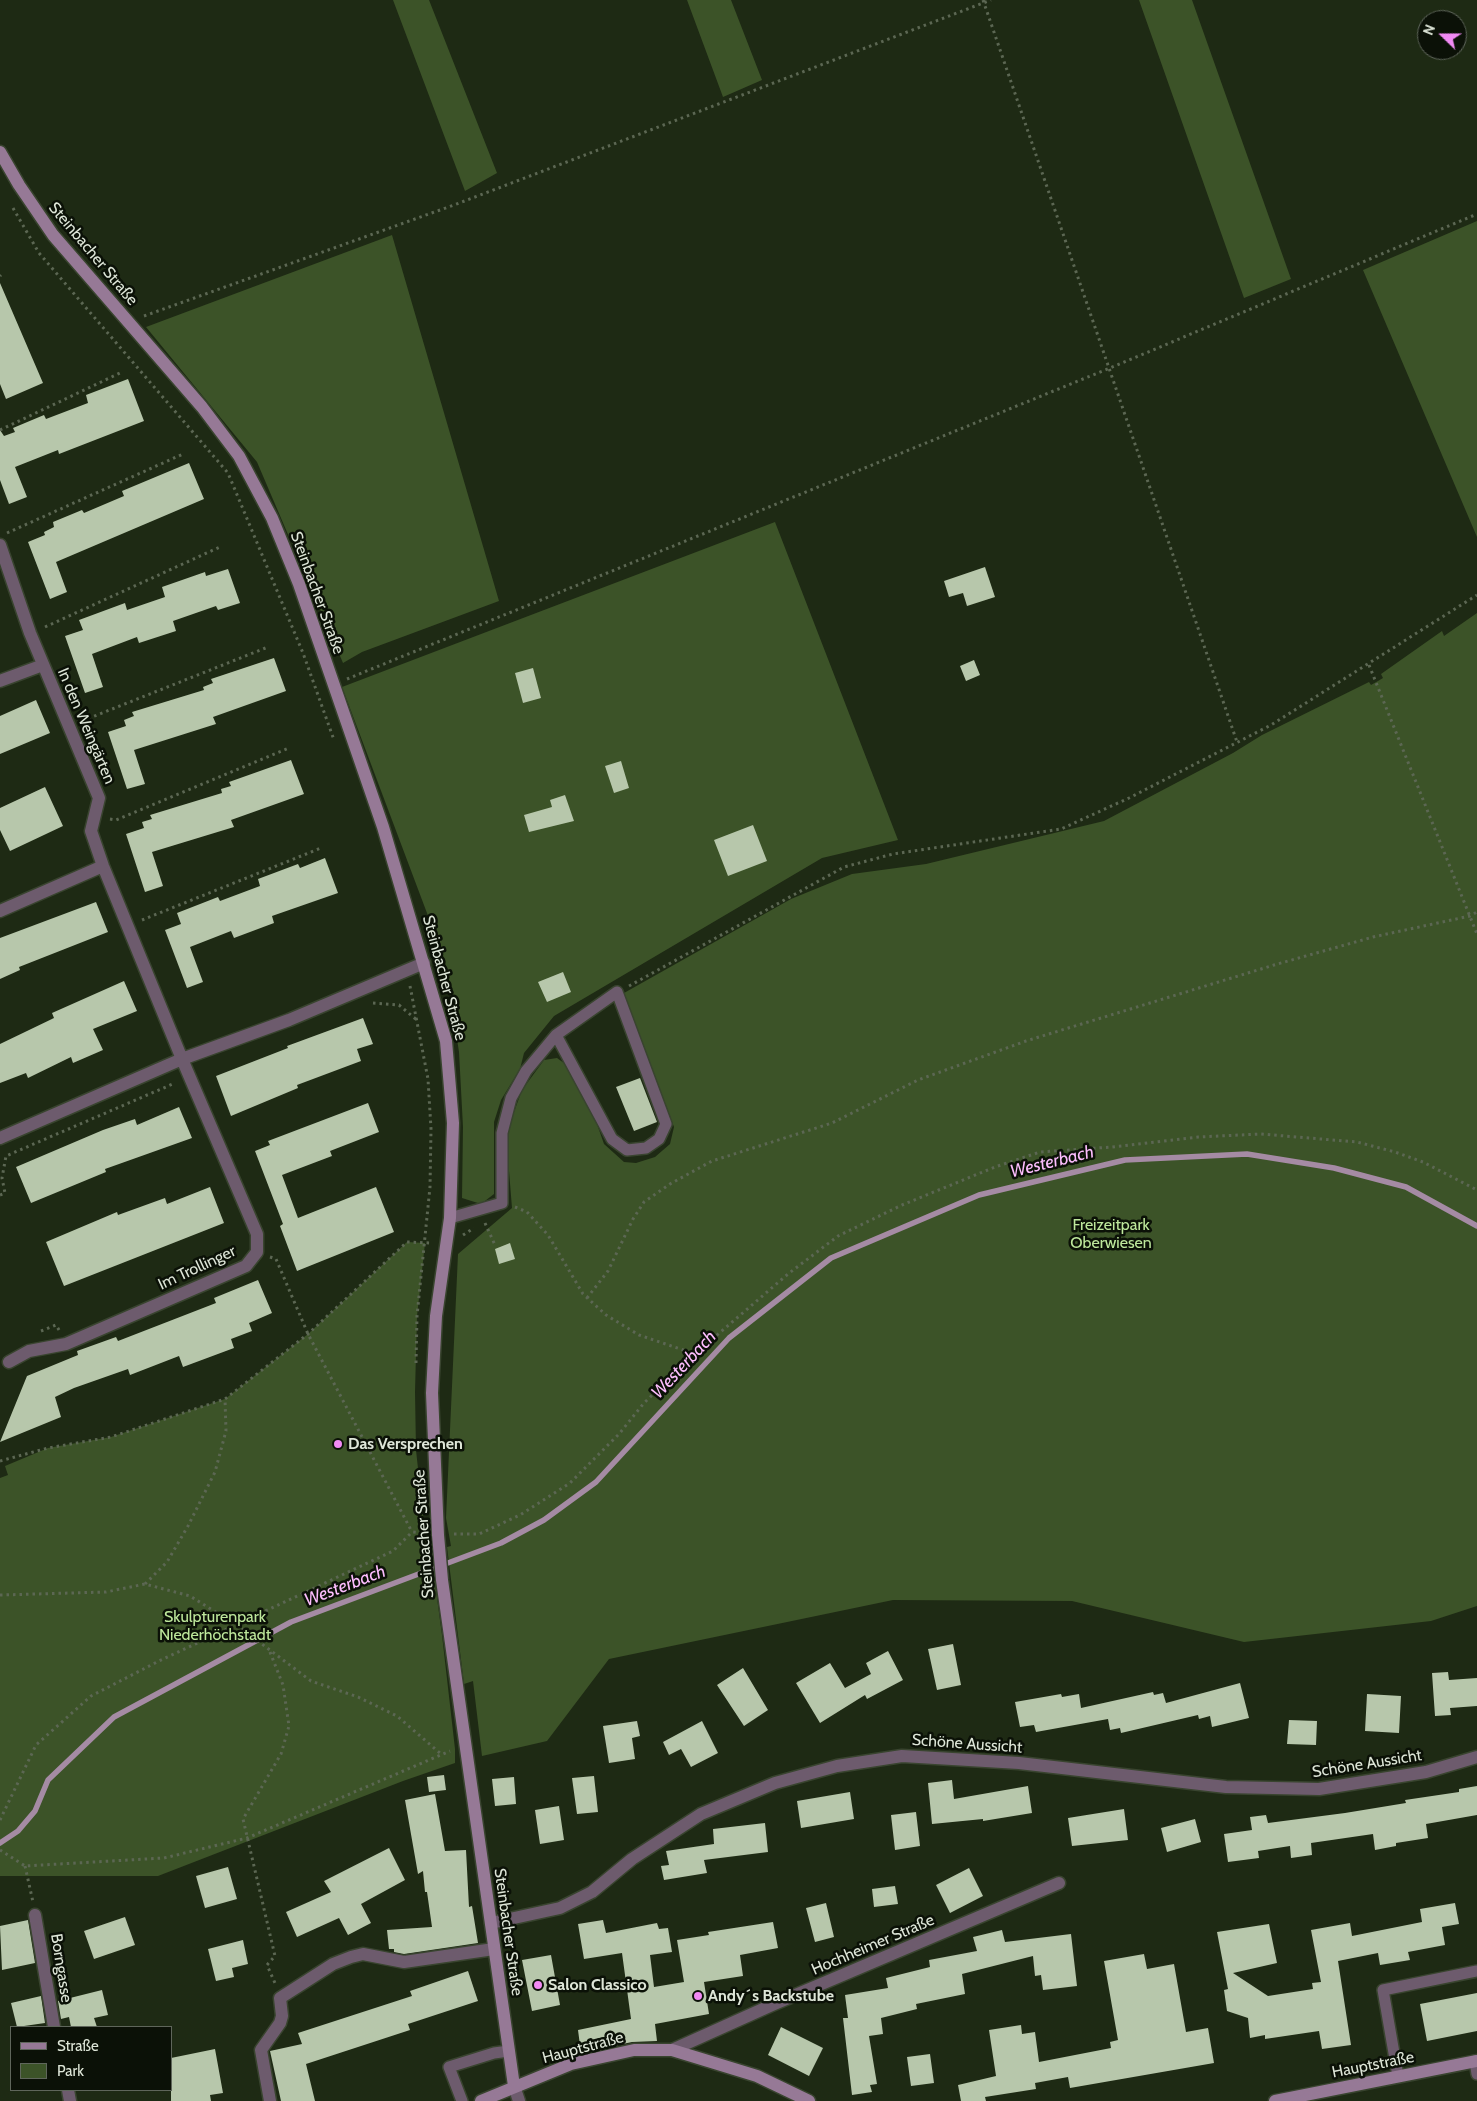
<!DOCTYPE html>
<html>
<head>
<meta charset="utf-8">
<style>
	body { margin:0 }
	#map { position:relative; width:1477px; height:2101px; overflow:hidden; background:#1e2a14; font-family:Cabin,sans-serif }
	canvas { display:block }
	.legend { position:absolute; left:10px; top:2026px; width:162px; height:65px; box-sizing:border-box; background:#0b1107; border:1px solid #5f665b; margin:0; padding:6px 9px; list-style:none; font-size:15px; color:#dee6d8 }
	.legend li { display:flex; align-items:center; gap:10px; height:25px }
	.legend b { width:25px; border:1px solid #5f665b }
	.north { position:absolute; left:1417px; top:10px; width:50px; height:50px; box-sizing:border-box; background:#0b1107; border:1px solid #5f665b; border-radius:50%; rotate:292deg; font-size:14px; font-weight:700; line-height:20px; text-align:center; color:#dee6d8 }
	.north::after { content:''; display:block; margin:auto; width:18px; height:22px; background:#f18af4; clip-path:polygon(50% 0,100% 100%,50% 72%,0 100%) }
</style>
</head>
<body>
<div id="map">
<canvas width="1477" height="2101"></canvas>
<ul class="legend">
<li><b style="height:6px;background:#967996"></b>Straße</li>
<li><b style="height:14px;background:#3c5328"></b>Park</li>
</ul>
<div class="north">N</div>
</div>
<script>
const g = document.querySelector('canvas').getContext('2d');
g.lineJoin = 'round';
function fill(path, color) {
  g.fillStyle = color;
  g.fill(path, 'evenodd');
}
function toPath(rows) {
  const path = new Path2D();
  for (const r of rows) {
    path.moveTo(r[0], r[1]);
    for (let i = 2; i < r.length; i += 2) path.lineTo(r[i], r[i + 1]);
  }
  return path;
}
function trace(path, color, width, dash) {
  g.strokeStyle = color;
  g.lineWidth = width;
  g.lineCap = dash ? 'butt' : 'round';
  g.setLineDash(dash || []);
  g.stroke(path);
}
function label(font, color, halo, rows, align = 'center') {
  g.font = font + ' Cabin,sans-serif';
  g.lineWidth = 5;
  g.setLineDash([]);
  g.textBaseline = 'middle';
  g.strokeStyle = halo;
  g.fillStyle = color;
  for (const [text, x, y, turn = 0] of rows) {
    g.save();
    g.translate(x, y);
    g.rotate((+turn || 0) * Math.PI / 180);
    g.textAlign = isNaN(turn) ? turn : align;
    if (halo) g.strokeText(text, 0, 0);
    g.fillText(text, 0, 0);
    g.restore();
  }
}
fill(toPath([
	[393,0,429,0,497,173,465,191],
	[687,0,731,0,762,80,723,97],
	[1139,0,1192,0,1291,279,1244,298],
	[1477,221,1477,537,1363,270],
	[392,235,499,601,362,652,343,663,257,462,146,327],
	[775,522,898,840,822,858,554,1016,524,1053,520,1069,501,1100,494,1122,494,1194,481,1204,462,1198,463,1127,459,1052,445,961,342,687],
	[1477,613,1477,1606,1431,1621,1244,1642,1072,1601,893,1600,609,1659,547,1741,482,1756,473,1681,464,1684,447,1547,451,1546,446,1518,458,1254,512,1208,506,1134,522,1090,544,1060,557,1058,568,1066,590,1104,604,1144,624,1162,636,1163,655,1157,670,1144,674,1127,624,993,791,899,852,874,926,864,1104,821,1233,753,1262,735,1369,682,1371,685,1378,681,1383,678,1381,674,1442,631,1444,636],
	[407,1242,425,1243,417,1316,415,1392,416,1450,425,1533,435,1583,442,1635,455,1749,455,1763,403,1781,158,1876,0,1876,0,1478,8,1475,5,1466,48,1448,111,1437,225,1399,308,1334]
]), '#3c5328');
trace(toPath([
	[0,1843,18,1831,35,1811,48,1780,114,1717,291,1622,501,1543,544,1520,596,1482,729,1338,831,1258,979,1195,1125,1160,1247,1154,1334,1168,1406,1187,1477,1226]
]), '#a58ba4', 5.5);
fill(toPath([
	[0,283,43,383,6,399,0,384],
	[128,379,144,421,59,454,58,450,15,467,27,497,9,504,0,480,0,430,4,436,15,432,13,428,44,415,46,419,88,403,86,395],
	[189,463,204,499,56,562,67,592,50,599,28,542,45,535,44,532,54,527,53,522,82,510,84,513,124,496,122,491],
	[985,567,995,597,967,606,963,593,949,597,944,581],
	[228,569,240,603,218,610,216,606,173,621,176,631,139,643,137,637,92,654,103,687,85,693,65,636,83,630,79,620,125,603,127,610,165,597,162,587,205,572,206,576],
	[274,658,286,691,213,717,216,724,134,750,145,784,127,789,108,732,126,726,124,720,134,716,132,712,204,690,203,687,213,683,211,679],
	[974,660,980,675,966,681,960,666],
	[533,668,541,698,523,703,515,673],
	[36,700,50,733,0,754,0,716],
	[291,760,304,794,231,820,234,827,152,852,163,886,145,892,126,834,144,828,142,822,152,819,150,815,222,793,221,789,231,786,229,782],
	[621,761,629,788,614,793,605,766],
	[45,787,63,826,10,851,0,830,0,808],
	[565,795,574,821,529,832,524,815,552,807,550,800],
	[753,825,767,861,728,876,714,840],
	[325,858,338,893,272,916,274,923,234,938,231,931,190,947,203,982,187,988,165,930,181,924,177,913,218,897,220,901,260,886,258,879,298,864,300,868],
	[96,902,108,932,19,967,20,970,0,979,0,938],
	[563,972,571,992,547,1002,538,982],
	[124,981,137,1011,93,1029,103,1050,73,1063,71,1057,28,1078,26,1073,0,1083,0,1044,54,1018,52,1013],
	[363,1018,373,1044,357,1049,361,1061,297,1085,298,1088,231,1116,216,1076,288,1048,287,1046],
	[640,1078,657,1122,634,1131,616,1087],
	[368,1103,379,1132,330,1151,332,1156,282,1175,298,1218,376,1187,394,1232,297,1271,280,1226,283,1224,255,1151,270,1145,268,1141],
	[179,1107,192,1138,105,1169,106,1172,31,1203,16,1167,103,1130,135,1119,137,1125],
	[210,1187,224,1223,64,1286,46,1242,117,1212,118,1215,165,1198,167,1204],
	[510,1243,515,1259,499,1264,495,1249],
	[258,1280,272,1313,249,1323,252,1331,231,1339,234,1348,183,1367,179,1356,130,1375,128,1369,74,1388,55,1397,61,1417,0,1442,27,1376,78,1355,77,1351,116,1337,118,1341,216,1303,214,1298],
	[953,1644,961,1685,937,1690,928,1649],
	[888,1651,903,1680,867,1699,865,1695,820,1723,796,1683,830,1663,845,1688,871,1674,866,1663],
	[743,1668,768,1710,744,1726,717,1685],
	[1448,1672,1449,1680,1477,1678,1477,1706,1450,1708,1451,1715,1435,1716,1432,1673],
	[1240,1683,1249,1718,1212,1727,1210,1716,1199,1719,1198,1715,1121,1733,1120,1728,1110,1730,1108,1719,1036,1732,1034,1725,1020,1727,1015,1702,1061,1694,1062,1697,1079,1694,1081,1708,1153,1692,1154,1695,1163,1693,1166,1703],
	[1367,1694,1401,1696,1399,1733,1365,1731],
	[1289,1720,1317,1721,1316,1745,1287,1744],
	[637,1721,640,1736,632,1738,635,1759,609,1763,603,1726],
	[702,1721,718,1753,691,1767,681,1749,669,1755,663,1742],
	[444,1775,446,1790,429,1792,427,1777],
	[594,1776,598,1812,577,1814,572,1778],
	[514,1777,516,1804,495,1806,492,1779],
	[952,1780,954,1799,1028,1786,1032,1813,983,1821,983,1819,932,1824,928,1783],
	[1477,1786,1477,1815,1426,1824,1428,1838,1396,1843,1396,1846,1375,1850,1373,1834,1311,1843,1312,1855,1291,1858,1290,1846,1258,1851,1259,1858,1228,1862,1224,1834,1252,1830,1250,1817,1266,1815,1268,1823,1345,1813,1406,1803,1405,1800,1459,1792,1459,1789],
	[850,1792,854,1819,801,1828,797,1801],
	[435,1794,445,1851,466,1850,469,1907,472,1906,478,1943,404,1954,394,1952,394,1949,389,1949,387,1930,432,1927,427,1892,425,1892,423,1871,418,1874,405,1800],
	[559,1806,564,1840,540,1844,535,1810],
	[1124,1809,1128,1840,1072,1846,1068,1818],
	[916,1812,920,1846,895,1850,891,1815],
	[1195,1819,1201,1842,1167,1852,1161,1828],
	[765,1823,768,1852,704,1860,707,1873,664,1880,661,1866,669,1865,666,1851,714,1844,713,1829],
	[389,1848,405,1880,361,1904,371,1923,348,1935,339,1918,297,1937,286,1912,331,1892,324,1881],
	[228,1867,237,1899,205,1908,196,1876],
	[969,1868,983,1896,950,1913,936,1885],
	[895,1886,898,1904,874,1907,872,1889],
	[826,1903,834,1937,815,1942,806,1908],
	[1455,1903,1459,1924,1442,1927,1445,1945,1408,1952,1410,1960,1380,1965,1378,1953,1338,1961,1351,2045,1322,2049,1319,2031,1265,2039,1265,2035,1250,2038,1248,2018,1227,2011,1224,1990,1228,1989,1217,1932,1269,1924,1277,1963,1233,1973,1268,1996,1313,1989,1312,1983,1321,1982,1311,1930,1350,1923,1352,1936,1422,1922,1420,1909],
	[125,1917,135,1945,94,1959,84,1931],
	[28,1920,35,1963,2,1970,0,1926],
	[603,1920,606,1933,657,1923,659,1929,668,1928,672,1952,650,1955,654,1987,684,1982,677,1940,709,1935,708,1932,773,1922,778,1948,740,1955,743,1976,704,1982,709,2014,655,2024,657,2041,632,2042,581,2053,578,2030,631,2019,622,1953,584,1959,578,1924],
	[1002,1930,1005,1942,1071,1934,1077,1986,1043,1990,1041,1975,1035,1976,1033,1956,962,1974,965,1994,916,2004,917,2009,881,2018,883,2034,869,2036,877,2084,870,2085,872,2092,852,2095,843,2018,848,2018,845,1995,888,1988,886,1978,930,1967,929,1960,977,1951,973,1937],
	[243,1940,248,1964,232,1968,234,1977,216,1981,208,1949],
	[1144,1954,1147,1969,1174,1964,1186,2032,1208,2028,1214,2063,1070,2088,1068,2077,1035,2083,1036,2089,985,2097,986,2101,961,2101,958,2085,996,2076,989,2030,1021,2025,1022,2034,1035,2032,1039,2062,1111,2048,1110,2042,1118,2040,1104,1961],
	[551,1955,560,2005,532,2011,522,1960],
	[468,1971,478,2001,408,2024,410,2030,306,2064,315,2101,281,2101,270,2051,302,2044,298,2033,412,1996,410,1991],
	[102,1990,108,2015,94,2018,97,2027,71,2027,69,2017,61,2019,58,2001],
	[1477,1993,1477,2031,1427,2041,1420,2004],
	[41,1996,45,2023,17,2027,11,2003],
	[781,2027,823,2048,809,2076,768,2055],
	[215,2049,223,2093,210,2095,211,2101,171,2101,171,2058],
	[930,2054,934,2083,911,2086,907,2057]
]), '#b7c7ab');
const lane = toPath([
	[450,1218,502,1203,502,1133,511,1098,526,1071,556,1035,617,992,666,1124,659,1139,646,1148,627,1150,612,1139,556,1035],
	[1475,2061,1477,2074],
	[1398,2076,1383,1990,1477,1971],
	[462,2101,449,2067,494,2053,509,2051]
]);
const street = toPath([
	[0,545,30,633,99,798,91,831,103,866,182,1059,257,1234,257,1252,246,1266,66,1344,29,1351,9,1362],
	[0,681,43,665],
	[0,911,103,866],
	[0,1138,182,1059,289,1020,424,963],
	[35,1915,54,2027],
	[491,1923,560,1908,592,1892,632,1859,701,1814,775,1783,837,1766,902,1756,1019,1763,1226,1787,1319,1789,1426,1772,1477,1757],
	[672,2050,772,2005,1059,1883],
	[514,2086,519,2101],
	[68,2090,70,2101],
	[270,2101,261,2050,280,2023,282,2016,280,1998,333,1964,351,1957,363,1954,404,1962,494,1949]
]);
const secondary = toPath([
	[0,152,19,185,53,235,202,407,239,456,272,518,299,584,383,827,446,1041,453,1123,450,1218,436,1316,432,1393,438,1535,442,1580,514,2086],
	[481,2101,571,2064,634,2050,672,2050,757,2076,809,2101],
	[1275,2101,1477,2061]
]);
trace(lane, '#39442f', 14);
trace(street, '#39442f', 15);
trace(secondary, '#39442f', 15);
trace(toPath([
	[983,0,1237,742],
	[13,208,39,253,228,473,303,653,334,740],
	[0,276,1,275],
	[144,316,454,205,991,0],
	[0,430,120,373],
	[7,533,183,454],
	[45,627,222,546],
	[1369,665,1477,934],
	[347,679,1110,368,1477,214],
	[82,721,268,647],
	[110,819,116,820,289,748],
	[142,920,321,848],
	[410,986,428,1079,431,1129,430,1187,417,1316,416,1363],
	[629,986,844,867,893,854,1061,829,1129,798,1271,725,1477,595],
	[373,1003,399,1005,418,1021],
	[0,1195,5,1193,2,1178,6,1156,175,1083],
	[515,1207,527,1212,548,1235,583,1294,606,1315,639,1335,695,1354],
	[485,1223,495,1245],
	[463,1235,474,1228],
	[270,1257,276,1259,308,1334,412,1532],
	[587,1298,608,1271,633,1219,644,1202,670,1184,712,1161,832,1123,918,1080,1026,1041,1274,965,1373,937,1470,916,1477,912],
	[41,1331,56,1325,59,1330],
	[0,1461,48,1448,111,1437,225,1399,308,1334,407,1242,431,1243],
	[454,1534,479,1534,520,1515,570,1483,619,1434,644,1403,695,1354,788,1274,838,1236,902,1205,995,1167,1040,1152,1112,1147,1198,1137,1261,1134,1357,1142,1395,1152,1423,1162,1477,1190],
	[145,1584,167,1562,188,1526,215,1472,226,1431,225,1399],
	[0,1595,106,1592,145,1584,190,1596,238,1626,311,1681,358,1697,397,1716,441,1754],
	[270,1652,283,1685,289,1726,281,1754,243,1819,275,1956,267,1965,275,1983],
	[0,1820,36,1745,91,1696,159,1661,393,1551,412,1532,423,1533],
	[0,1850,25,1866,164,1858,247,1838,450,1751],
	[25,1866,33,1902]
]), '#5c6753', 3, [2.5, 4]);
trace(lane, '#6d5b6d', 11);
trace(street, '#6d5b6d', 12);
trace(secondary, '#967996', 12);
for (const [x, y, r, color] of [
	[338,1444,5,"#f18af4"],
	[538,1985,5,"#f18af4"],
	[698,1996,5,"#f18af4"]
]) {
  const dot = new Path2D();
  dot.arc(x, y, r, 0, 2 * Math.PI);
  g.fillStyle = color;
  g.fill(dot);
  trace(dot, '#0b1107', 2);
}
label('16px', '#dee6d8', '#0b1107', [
	["Steinbacher Straße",93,254,50],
	["Steinbacher Straße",317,593,70],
	["In den Weingärten",86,726,67],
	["Steinbacher Straße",444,978,75],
	["Im Trollinger",197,1268,-25],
	["Steinbacher Straße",424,1534,-94],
	["Schöne Aussicht",967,1744,4],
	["Schöne Aussicht",1367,1764,-9],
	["Steinbacher Straße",508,1932,82],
	["Hochheimer Straße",873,1945,-23],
	["Borngasse",61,1968,81],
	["Hauptstraße",583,2048,-15],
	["Hauptstraße",1373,2065,-11]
]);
label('16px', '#bee89c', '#0b1107', [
	["Freizeitpark",1111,1225],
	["Oberwiesen",1111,1243],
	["Skulpturenpark",215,1617],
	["Niederhöchstadt",215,1635]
]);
label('bold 16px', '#dee6d8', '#0b1107', [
	["Das Versprechen",348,1444],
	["Salon Classico",548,1985],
	["Andy´s Backstube",708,1996]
], 'left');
label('italic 18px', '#fcbdfd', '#0b1107', [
	["Westerbach",1052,1162,-14],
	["Westerbach",684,1365,-47],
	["Westerbach",345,1586,-21]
]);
</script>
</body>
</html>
